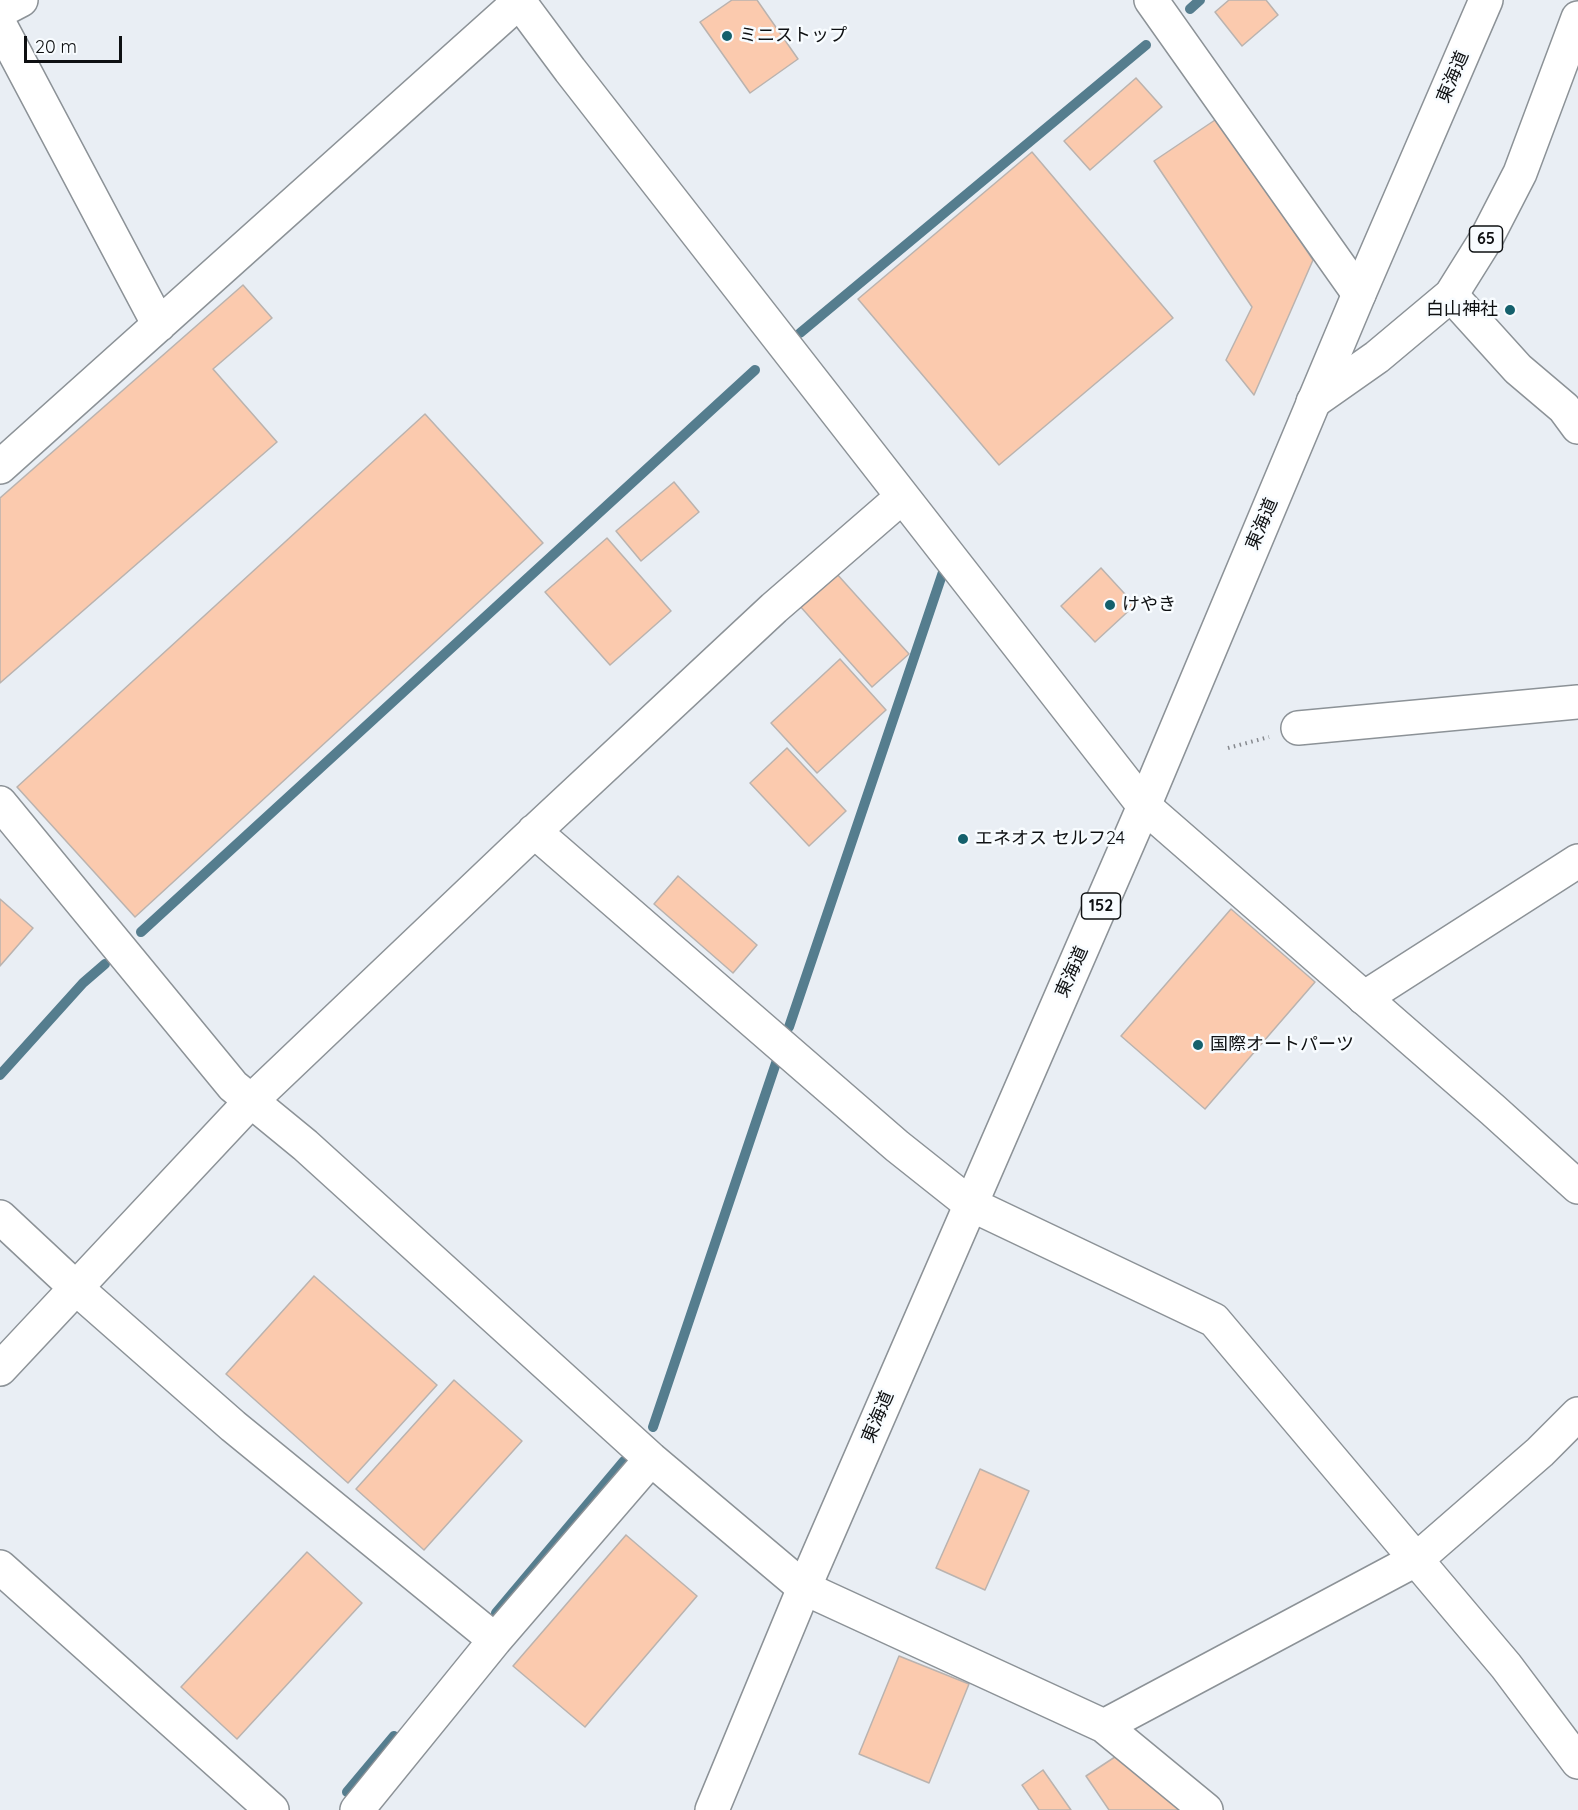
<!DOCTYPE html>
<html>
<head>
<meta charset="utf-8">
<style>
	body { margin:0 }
	#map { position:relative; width:1578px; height:1810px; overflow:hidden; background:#e9eef4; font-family:Quicksand,sans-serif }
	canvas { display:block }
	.scale { position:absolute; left:24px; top:36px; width:98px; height:27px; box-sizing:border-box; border:3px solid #0e1012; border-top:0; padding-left:8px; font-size:18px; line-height:21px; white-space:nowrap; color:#0e1012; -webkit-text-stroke:4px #f8fcff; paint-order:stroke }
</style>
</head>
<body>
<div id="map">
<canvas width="1578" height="1810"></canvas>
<div class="scale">20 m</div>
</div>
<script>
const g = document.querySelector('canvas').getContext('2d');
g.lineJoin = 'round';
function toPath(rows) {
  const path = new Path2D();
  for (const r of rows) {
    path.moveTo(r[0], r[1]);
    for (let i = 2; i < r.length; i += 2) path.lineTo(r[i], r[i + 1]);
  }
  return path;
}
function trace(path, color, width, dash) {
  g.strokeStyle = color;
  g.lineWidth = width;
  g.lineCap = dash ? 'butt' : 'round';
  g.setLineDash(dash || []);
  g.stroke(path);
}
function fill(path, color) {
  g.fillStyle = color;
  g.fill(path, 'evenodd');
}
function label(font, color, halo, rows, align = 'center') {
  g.font = font + ' Quicksand,"Noto Sans JP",sans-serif';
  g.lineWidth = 5;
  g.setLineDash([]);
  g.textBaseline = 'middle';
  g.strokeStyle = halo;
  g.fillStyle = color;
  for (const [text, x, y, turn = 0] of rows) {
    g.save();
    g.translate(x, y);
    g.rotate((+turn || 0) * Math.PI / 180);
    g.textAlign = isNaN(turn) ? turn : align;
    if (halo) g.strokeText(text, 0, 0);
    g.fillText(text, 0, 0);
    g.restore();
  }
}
trace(toPath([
	[1190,9,1200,0],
	[800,333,1146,45],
	[141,932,755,370],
	[789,1027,943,572],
	[0,1075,83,983,105,964],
	[653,1427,776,1063],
	[496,1613,624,1461],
	[347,1792,394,1736]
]), '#557d8e', 10);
const building = toPath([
	[732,0,757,0,798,59,750,93,700,22,732,0],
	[1229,0,1266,0,1278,15,1242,46,1215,12,1229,0],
	[1136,78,1162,107,1090,170,1064,141,1136,78],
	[1218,118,1313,260,1254,395,1226,360,1252,307,1154,161,1218,118],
	[1032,152,1173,318,999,465,858,299,1032,152],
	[243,285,272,318,213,369,277,442,0,683,0,498,243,285],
	[425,414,543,543,135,917,17,787,425,414],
	[674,482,699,512,641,561,616,531,674,482],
	[607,538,671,611,610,665,545,592,607,538],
	[1101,568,1135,605,1095,642,1061,606,1101,568],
	[836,573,909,654,872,687,799,605,836,573],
	[840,659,886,710,817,773,771,723,840,659],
	[787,748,846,811,809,846,750,783,787,748],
	[678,876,757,945,733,973,654,904,678,876],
	[0,899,33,928,0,966,0,899],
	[1231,909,1315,982,1205,1109,1121,1036,1231,909],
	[314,1276,437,1385,348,1483,226,1374,314,1276],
	[454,1380,522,1441,424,1550,356,1489,454,1380],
	[980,1469,1029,1491,985,1590,936,1568,980,1469],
	[626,1535,697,1596,585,1727,513,1666,626,1535],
	[307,1552,362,1603,237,1739,181,1687,307,1552],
	[899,1656,969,1684,929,1783,859,1754,899,1656],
	[1121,1753,1192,1810,1109,1810,1086,1776,1121,1753],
	[1043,1770,1071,1810,1039,1810,1022,1785,1043,1770]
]);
fill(building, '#fbcaae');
trace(building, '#bab3af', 1.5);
const minor = toPath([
	[1151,0,1359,294],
	[0,11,21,0],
	[0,25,159,325],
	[1451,295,1518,369,1564,408,1578,427],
	[0,467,521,0],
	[1298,728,1578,702],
	[0,803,233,1086,305,1145,651,1459,804,1588,1104,1726,1417,1559,1540,1452,1578,1414],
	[534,831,897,1146,970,1204,1214,1320,1506,1666,1578,1762],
	[1364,998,1578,861],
	[0,1217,76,1288,233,1426,495,1640],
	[0,1369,251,1101,520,845,774,608,902,497],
	[0,1567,272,1810],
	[1104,1726,1206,1810],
	[357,1810,495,1640,651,1459]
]);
const tertiary = toPath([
	[518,0,570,70,1144,806,1493,1110,1578,1187]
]);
const primary = toPath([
	[1313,402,1377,357,1451,295,1486,239,1520,173,1578,18]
]);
const trunk = toPath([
	[712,1810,804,1588,1144,806,1359,294,1486,0]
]);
trace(minor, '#8c9297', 36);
trace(tertiary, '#8c9297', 36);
trace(primary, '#8c9297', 36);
trace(trunk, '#8c9297', 36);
trace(toPath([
	[1228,748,1269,737]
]), '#86898e', 4, [1.5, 4.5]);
trace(minor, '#fff', 33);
trace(tertiary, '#fff', 33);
trace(primary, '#fff', 33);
trace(trunk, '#fff', 33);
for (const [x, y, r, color] of [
	[727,36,6,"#14606c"],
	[1510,310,6,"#14606c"],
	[1110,605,6,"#14606c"],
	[963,839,6,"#14606c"],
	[1198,1045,6,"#14606c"]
]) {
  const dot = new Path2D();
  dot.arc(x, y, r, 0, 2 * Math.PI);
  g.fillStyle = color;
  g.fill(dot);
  trace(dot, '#f8fcff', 2);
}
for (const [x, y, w] of [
	[1486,239,33],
	[1101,906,39]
]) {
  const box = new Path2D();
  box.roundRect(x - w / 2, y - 13, w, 26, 4.5);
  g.fillStyle = '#f8fcff';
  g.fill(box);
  trace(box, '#0e1012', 1.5);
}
label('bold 16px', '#0e1012', null, [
	["65",1486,239],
	["152",1101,906]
]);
label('18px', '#0e1012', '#f8fcff', [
	["ミニストップ",739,36],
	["白山神社",1498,310,"right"],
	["けやき",1122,605],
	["エネオス セルフ24",975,839],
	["国際オートパーツ",1210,1045]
], 'left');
label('18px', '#0e1012', '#f8fcff', [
	["東海道",1453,77,-67],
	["東海道",1262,524,-67],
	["東海道",1072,972,-66],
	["東海道",878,1417,-67]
]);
</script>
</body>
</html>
